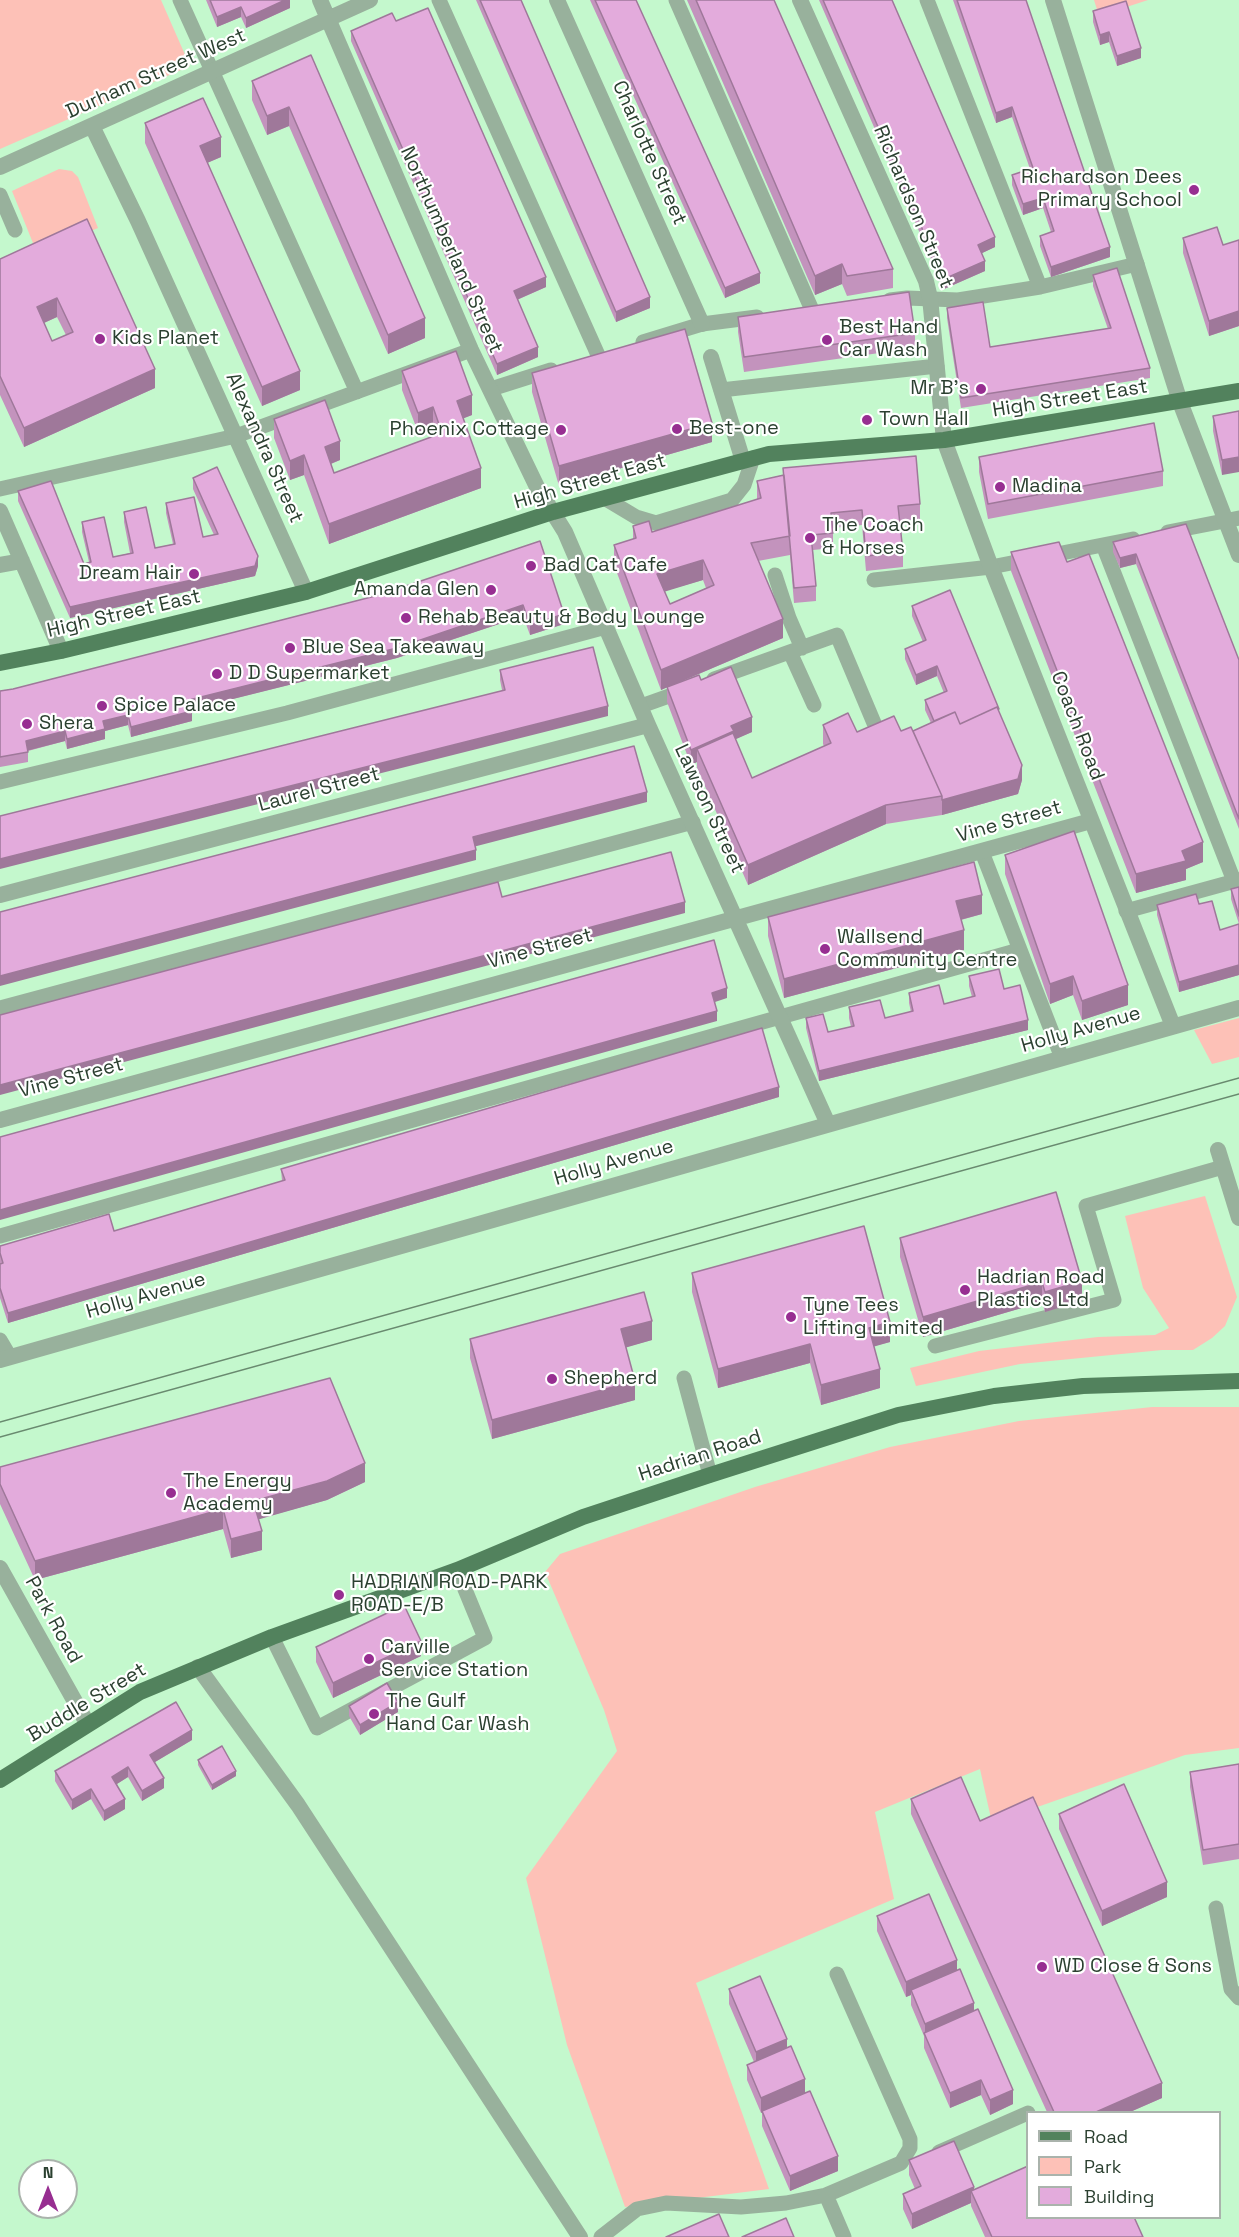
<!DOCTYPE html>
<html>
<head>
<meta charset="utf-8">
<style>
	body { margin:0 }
	#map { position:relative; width:1239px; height:2237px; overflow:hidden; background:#c4f8cd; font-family:"Space Grotesk",sans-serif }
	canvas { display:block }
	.legend { position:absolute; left:1026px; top:2111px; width:195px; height:108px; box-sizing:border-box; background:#fff; border:2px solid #aab3ac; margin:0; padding:8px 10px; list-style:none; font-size:18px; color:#2b4030 }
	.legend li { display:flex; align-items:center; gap:12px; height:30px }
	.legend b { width:30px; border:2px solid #aab3ac }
	.north { position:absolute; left:18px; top:2159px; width:60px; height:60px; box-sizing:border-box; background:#fff; border:2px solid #aab3ac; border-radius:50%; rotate:0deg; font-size:16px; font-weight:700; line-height:24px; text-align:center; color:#2b4030 }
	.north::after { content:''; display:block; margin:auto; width:21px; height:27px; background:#972e91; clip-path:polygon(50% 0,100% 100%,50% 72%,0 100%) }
</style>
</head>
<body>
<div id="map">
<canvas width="1239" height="2237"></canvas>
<ul class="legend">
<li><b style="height:8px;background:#52825d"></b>Road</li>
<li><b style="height:16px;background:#fdc1b7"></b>Park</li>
<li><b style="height:16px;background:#e3abdc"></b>Building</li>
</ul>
<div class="north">N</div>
</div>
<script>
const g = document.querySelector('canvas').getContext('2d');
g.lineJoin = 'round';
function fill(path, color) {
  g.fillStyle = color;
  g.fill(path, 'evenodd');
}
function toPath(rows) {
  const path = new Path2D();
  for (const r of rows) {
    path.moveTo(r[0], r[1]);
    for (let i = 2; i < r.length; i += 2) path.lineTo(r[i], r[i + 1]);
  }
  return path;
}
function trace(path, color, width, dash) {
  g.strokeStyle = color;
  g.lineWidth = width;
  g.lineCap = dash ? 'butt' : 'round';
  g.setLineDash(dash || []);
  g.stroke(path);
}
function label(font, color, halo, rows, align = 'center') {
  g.font = font + ' "Space Grotesk",sans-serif';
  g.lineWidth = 4.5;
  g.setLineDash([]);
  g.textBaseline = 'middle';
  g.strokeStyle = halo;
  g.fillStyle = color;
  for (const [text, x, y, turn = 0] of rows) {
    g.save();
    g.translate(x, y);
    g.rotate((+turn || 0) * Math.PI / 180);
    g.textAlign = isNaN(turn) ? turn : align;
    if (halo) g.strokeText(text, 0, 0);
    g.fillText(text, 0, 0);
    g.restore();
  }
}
fill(toPath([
	[0,0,161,0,190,66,0,149],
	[1094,0,1148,0,1099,16],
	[59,169,72,171,78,177,98,228,37,253,12,191],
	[1239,1018,1239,1057,1212,1064,1194,1030],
	[1205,1196,1237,1297,1225,1326,1212,1338,1193,1350,1162,1350,1020,1364,916,1386,910,1368,979,1351,1098,1337,1155,1335,1169,1328,1143,1288,1125,1216],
	[1152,1407,1239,1407,1239,1748,1185,1755,992,1823,980,1769,875,1812,894,1899,696,1983,769,2189,625,2207,567,2045,526,1878,617,1751,604,1710,545,1572,560,1554,755,1487,890,1447,1019,1421]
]), '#fdc1b7');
trace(toPath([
	[180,0,357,392],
	[439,0,598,355],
	[676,0,812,310],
	[927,0,1040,287],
	[0,195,15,230],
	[890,300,907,298,958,300,1040,287,1137,264],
	[643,342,702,324,757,317],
	[491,389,551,370],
	[721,390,937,366],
	[0,489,236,436,471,350],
	[606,499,636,517,656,523,732,500,744,485,753,458],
	[1168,532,1239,518],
	[1103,545,1234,881],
	[775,575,789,618,802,648],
	[874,580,991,567,1133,539],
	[790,652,814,705],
	[714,679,837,635,874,723],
	[641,706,686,690],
	[0,782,287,713,606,627],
	[982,852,1062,1058],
	[1126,911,1239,880],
	[0,1008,693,822],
	[0,1236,1019,950],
	[0,1340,10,1357],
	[935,1346,1114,1300,1086,1206,1223,1167],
	[684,1378,710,1475],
	[272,1637,317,1728,485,1638,457,1570],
	[1216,1908,1231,1989,1239,1998],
	[939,2152,1028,2113],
	[826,2195,844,2237],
	[601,2237,637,2209,666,2203,741,2207,786,2203,826,2195,901,2163,910,2148,910,2139,837,1974]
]), '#98b19c', 15);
trace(toPath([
	[320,0,471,350,537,487,565,532,648,725,828,1124],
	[557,0,702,324],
	[800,0,926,281,930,298,944,440,991,567,1173,1026],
	[1053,0,1180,402,1239,555],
	[92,126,138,221,306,592],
	[0,167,370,0],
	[711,357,743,461],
	[0,511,61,651],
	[0,565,22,561],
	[0,895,648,725],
	[0,1120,1091,821],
	[1218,1150,1239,1218],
	[0,1360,1239,1008],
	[198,1667,298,1805,580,2237]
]), '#98b19c', 16);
trace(toPath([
	[0,1568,87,1723]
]), '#98b19c', 16);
trace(toPath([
	[0,663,61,651,306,592,553,512,769,454,944,440,1239,391],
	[0,1780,140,1692,272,1637,457,1570,583,1517,710,1475,898,1415,994,1396,1083,1386,1239,1381]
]), '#52825d', 16);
trace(toPath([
	[0,1422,1239,1078],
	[0,1437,1239,1094]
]), '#698a6f', 1.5);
fill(toPath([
	[206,0,290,0,290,8,246,28,241,17,217,27],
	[476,0,521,0,650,308,616,322],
	[590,0,636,0,760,283,725,298],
	[687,0,774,0,893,269,893,288,847,296,842,284,815,295],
	[819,0,892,0,995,247,982,253,985,271,944,289],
	[953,0,1026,0,1110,257,1051,277,1040,246,1040,236,1051,232,1043,208,1023,215,1012,185,1012,175,1030,169,1012,117,996,123],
	[1093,11,1141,58,1117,66,1109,42,1100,45,1093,22],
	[396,21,546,287,517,300,538,357,497,375,351,41,351,31],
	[311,55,425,338,388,354,289,126,267,135,252,100,252,81],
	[145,123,221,157,207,163,300,390,262,406,145,143],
	[87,219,155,388,24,447,0,395,0,259],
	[57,317,66,335,52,341,44,323],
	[1183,238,1223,245,1239,240,1239,326,1209,336,1183,253],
	[1093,275,1150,368,1150,378,961,408,947,318,947,308,990,347,1108,329,1093,286],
	[738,317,915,333,915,348,744,372,738,332],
	[402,371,472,415,463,418,481,488,329,544,304,475,290,480,274,438,274,419,340,460,331,464,334,473,436,435,433,427,418,432,402,390],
	[532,373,712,442,559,486,532,392],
	[1239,411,1222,475,1213,431,1213,416],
	[979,457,1163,471,1163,486,988,519,979,472],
	[783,468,920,504,920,519,900,521,903,552,903,567,866,571,862,525,833,528,833,548,813,550,816,586,816,601,794,603,790,555,758,561,783,638,673,685,701,680,752,732,735,739,752,778,824,746,823,744,823,725,857,732,913,731,931,723,925,710,925,700,944,693,937,676,916,685,905,659,905,649,923,642,912,616,912,606,999,712,1022,780,1018,794,942,815,886,824,748,885,697,768,697,762,691,765,667,702,667,687,661,690,614,565,614,545,633,539,633,526,652,532,757,500,757,481,783,475],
	[703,580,706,588,670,604,664,591],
	[193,478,258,566,255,576,70,618,18,501,18,491,84,564,89,562,82,532,82,522,113,557,130,553,124,522,124,512,155,548,173,544,166,513,166,503,203,537,214,535,193,489],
	[1186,524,1239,660,1239,829,1136,564,1120,568,1113,552,1113,542],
	[540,541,564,624,530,635,523,616,397,658,192,709,192,721,131,737,128,725,105,731,105,739,67,749,65,741,28,751,28,762,0,767,0,691,13,689,379,595],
	[1011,552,1067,562,1203,862,1186,869,1186,880,1136,893,1011,571],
	[500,670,608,716,502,690,500,680],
	[1005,855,1128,1005,1082,1020,1073,995,1050,1004,1005,874],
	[1239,887,1239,975,1179,992,1157,915,1157,905,1199,904,1220,930,1239,924,1231,899,1231,889],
	[982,914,961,920,964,950,784,998,768,936,768,917],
	[969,976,1004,989,1028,1030,819,1081,806,1028,806,1018,828,1032,851,1027,849,1018,849,1007,885,1018,911,1012,909,1003,909,993,944,1004,972,997,969,986],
	[779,1097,8,1323,0,1298,0,1246,114,1231,282,1181,281,1169],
	[1056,1192,1082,1301,1045,1312,1042,1302,923,1337,900,1257,900,1238],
	[692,1273,890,1342,874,1346,880,1388,821,1405,810,1363,718,1388,692,1292],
	[470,1339,652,1340,626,1347,635,1400,492,1439,470,1358],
	[0,1467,365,1482,327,1500,258,1519,262,1550,231,1558,223,1529,35,1580,0,1504],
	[316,1647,421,1656,333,1698,316,1662],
	[349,1706,398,1712,360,1735,349,1716],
	[192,1740,155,1762,164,1788,142,1801,128,1777,117,1784,125,1809,104,1821,91,1799,72,1810,55,1781,55,1771],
	[198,1760,236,1776,212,1790,198,1765],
	[1239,1764,1239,1859,1203,1865,1190,1787,1190,1772],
	[911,1799,980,1821,1162,2098,1130,2112,1047,2112,911,1814],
	[1059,1814,1167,1897,1102,1926,1059,1829],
	[877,1916,957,1971,1013,2104,990,2115,981,2095,950,2108,924,2048,924,2036,911,2005,911,1995,906,1997,877,1931],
	[729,1989,787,2048,838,2171,790,2191,762,2126,762,2112,761,2113,747,2080,747,2065,754,2062,729,2004],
	[909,2160,974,2190,1143,2237,985,2237,971,2206,971,2203,912,2229,903,2209,903,2194,915,2189,909,2175]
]), '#c393bd');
fill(toPath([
	[285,0,290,0,290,8,246,28,246,18],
	[241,7,241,17,217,27,217,17],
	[1109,32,1109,42,1100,45,1100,35],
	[1141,48,1141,58,1117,66,1117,56],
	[289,107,289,126,267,135,267,116],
	[1012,107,1012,117,996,123,996,113],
	[221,137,221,157,200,166,200,146],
	[1043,198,1043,208,1023,215,1023,204],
	[995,237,995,247,978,255,978,245],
	[1110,247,1110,257,1051,277,1051,267],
	[985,261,985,271,944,289,944,279],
	[842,264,842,284,815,295,815,276],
	[760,273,760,283,725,298,725,288],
	[546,277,546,287,514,301,514,291],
	[650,297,650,308,616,322,616,312],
	[57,298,57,317,37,326,37,307],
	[1239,311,1239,326,1209,336,1209,321],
	[425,318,425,338,388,354,388,335],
	[538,347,538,357,497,375,497,364],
	[155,369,155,388,24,447,24,428],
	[300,371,300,390,262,406,262,387],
	[472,395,472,415,457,421,457,401],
	[433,407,433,427,418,432,418,413],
	[712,423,712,442,559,486,559,466],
	[340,441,340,460,325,466,325,447],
	[304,455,304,475,290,480,290,461],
	[1239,457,1239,472,1222,475,1222,460],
	[481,468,481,488,329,544,329,524],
	[1136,554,1136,564,1120,568,1120,558],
	[258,556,258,566,255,576,70,618,70,607],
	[703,560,703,580,657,594,657,574],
	[523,605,523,616,397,658,189,710,189,700],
	[564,614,564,624,530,635,530,625],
	[783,619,783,638,661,690,661,670],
	[937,666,937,676,916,685,916,675],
	[608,706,608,716,0,869,0,859],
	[192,711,192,721,131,737,131,727],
	[128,715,128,725,105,731,105,739,67,749,67,739,103,721],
	[752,717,752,732,734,740,697,749,697,762,691,765,691,750,731,726],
	[65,731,65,741,26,751,26,741],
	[1022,765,1022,780,1018,794,942,815,942,800],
	[647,792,647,802,473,847,473,837],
	[886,805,886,824,748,885,748,865],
	[1203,842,1203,862,1186,869,1186,880,1136,893,1136,874,1182,851],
	[476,850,476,860,0,986,0,976],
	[982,895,982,914,956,921,956,901],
	[685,902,685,913,0,1095,0,1085],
	[964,930,964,950,784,998,784,979],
	[1239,965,1239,975,1179,992,1179,982],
	[1073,976,1073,995,1050,1004,1050,984],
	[1128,985,1128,1005,1082,1020,1082,1001],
	[727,988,727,998,712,1003,712,993],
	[717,1011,717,1021,0,1220,0,1210],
	[1028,1020,1028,1030,819,1081,819,1071],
	[779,1087,779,1097,8,1323,8,1313],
	[1082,1281,1082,1301,1045,1312,1045,1292],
	[1042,1282,1042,1302,923,1337,923,1317],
	[652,1321,652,1340,621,1349,621,1329],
	[890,1322,890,1342,869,1348,869,1328],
	[810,1344,810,1363,718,1388,718,1369],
	[880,1369,880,1388,821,1405,821,1385],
	[635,1381,635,1400,492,1439,492,1420],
	[365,1463,365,1482,327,1500,253,1521,253,1501],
	[223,1509,223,1529,35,1580,35,1561],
	[262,1531,262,1550,231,1558,231,1539],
	[421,1641,421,1656,333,1698,333,1683],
	[398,1702,398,1712,360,1735,360,1725],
	[192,1730,192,1740,150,1765,150,1755],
	[128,1767,128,1777,112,1787,112,1777],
	[236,1771,236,1776,212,1790,212,1785],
	[164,1778,164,1788,142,1801,142,1791],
	[91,1789,91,1799,72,1810,72,1800],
	[125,1799,125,1809,104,1821,104,1811],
	[1167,1882,1167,1897,1102,1926,1102,1911],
	[957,1960,957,1975,911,1990,911,1995,906,1997,906,1982],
	[974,2003,974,2018,925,2035,925,2024],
	[787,2039,787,2054,756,2067,756,2052],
	[805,2079,805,2094,761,2113,761,2098],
	[981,2080,981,2095,950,2108,950,2093],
	[1162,2083,1162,2098,1130,2112,1096,2112],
	[1013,2090,1013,2104,990,2115,990,2100],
	[838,2156,838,2171,790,2191,790,2176],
	[974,2187,974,2197,971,2191,971,2203,912,2229,912,2214]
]), '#9f789a');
const building = toPath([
	[210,0,285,0,246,18,241,7,217,17,210,0],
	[480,0,521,0,650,297,616,312,480,0],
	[595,0,636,0,760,273,725,288,595,0],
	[696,0,774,0,893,269,847,276,842,264,815,276,696,0],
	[823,0,892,0,995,237,978,245,985,261,944,279,823,0],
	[957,0,1026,0,1110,247,1051,267,1040,236,1054,231,1043,198,1023,204,1012,175,1033,168,1012,107,996,113,957,0],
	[1126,1,1141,48,1117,56,1109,32,1100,35,1093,11,1126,1],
	[428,8,546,277,514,291,538,347,497,364,351,31,392,13,396,21,428,8],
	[311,55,425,318,388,335,289,107,267,116,252,81,311,55],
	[203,98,221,137,200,146,300,371,262,387,145,123,203,98],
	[87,219,155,369,24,428,0,376,0,259,87,219],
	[57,298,73,332,52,341,37,307,57,298],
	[1217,227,1223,245,1239,240,1239,311,1209,321,1183,238,1217,227],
	[1117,268,1150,368,961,398,947,308,983,302,990,347,1111,328,1093,275,1117,268],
	[909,292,915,333,744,357,738,317,909,292],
	[685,329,712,423,559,466,532,373,685,329],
	[456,351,472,395,457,401,481,468,329,524,304,455,290,461,274,419,325,400,340,441,325,447,334,473,442,433,433,407,418,413,402,371,456,351],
	[1239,411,1239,457,1222,460,1213,416,1239,411],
	[1154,423,1163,471,988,504,979,457,1154,423],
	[916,456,920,504,898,506,903,552,866,556,862,510,831,513,833,533,811,535,816,586,794,588,783,468,916,456],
	[217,467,258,556,255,566,70,607,18,491,51,481,84,564,91,562,82,522,104,517,113,557,133,553,124,512,146,507,155,548,175,544,166,503,194,497,203,537,218,534,193,478,217,467],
	[784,475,790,536,751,543,783,619,661,670,614,545,636,538,633,526,649,521,652,532,761,498,757,481,784,475],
	[703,560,714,585,670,604,657,574,703,560],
	[1186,524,1239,660,1239,819,1136,554,1120,558,1113,542,1186,524],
	[540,541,564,614,530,625,523,605,397,648,189,700,192,711,131,727,128,715,103,721,105,729,67,739,65,731,26,741,28,752,0,757,0,691,13,689,379,595,540,541],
	[1059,542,1067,562,1089,554,1203,842,1182,851,1186,861,1136,874,1011,552,1059,542],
	[950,590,999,709,998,709,997,707,960,724,955,712,934,721,925,700,947,691,937,666,916,675,905,649,926,640,912,606,950,590],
	[593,647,608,706,0,859,0,816,505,690,500,670,593,647],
	[731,667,752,717,731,726,734,731,691,750,667,687,699,675,701,680,731,667],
	[997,707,1022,765,1018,779,942,800,942,796,913,731,955,712,960,724,997,707],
	[848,713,857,732,894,716,901,731,911,727,942,796,886,805,748,865,697,749,733,733,752,778,831,743,823,725,848,713],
	[634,746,647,792,473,837,476,850,0,976,0,912,634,746],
	[1074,831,1128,985,1082,1001,1073,976,1050,984,1005,855,1074,831],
	[671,852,685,902,0,1085,0,1015,498,882,502,897,671,852],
	[974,862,982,895,956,901,964,930,784,979,768,917,974,862],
	[1239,887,1239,916,1231,889,1239,887],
	[1196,894,1199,904,1212,901,1220,930,1239,924,1239,965,1179,982,1157,905,1196,894],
	[714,940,727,988,712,993,717,1011,0,1210,0,1137,714,940],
	[999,969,1004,989,1020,985,1028,1020,819,1071,806,1018,823,1014,828,1032,854,1026,849,1007,880,1000,885,1018,913,1011,909,993,939,985,944,1004,975,996,969,976,999,969],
	[762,1028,779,1087,8,1313,0,1288,0,1264,3,1263,0,1253,0,1246,109,1214,114,1231,285,1180,281,1169,762,1028],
	[1056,1192,1082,1281,1045,1292,1042,1282,923,1317,900,1238,1056,1192],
	[864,1226,890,1322,869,1328,880,1369,821,1385,810,1344,718,1369,692,1273,864,1226],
	[644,1292,652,1321,621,1329,635,1381,492,1420,470,1339,644,1292],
	[330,1378,365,1463,327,1481,253,1501,262,1531,231,1539,223,1509,35,1561,0,1484,0,1467,330,1378],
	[404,1605,421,1641,333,1683,316,1647,404,1605],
	[387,1683,398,1702,360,1725,349,1706,387,1683],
	[176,1702,192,1730,150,1755,164,1778,142,1791,128,1767,112,1777,125,1799,104,1811,91,1789,72,1800,55,1771,176,1702],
	[222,1746,236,1771,212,1785,198,1760,222,1746],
	[1239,1764,1239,1844,1203,1850,1190,1772,1239,1764],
	[961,1777,980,1821,1033,1797,1162,2083,1096,2112,1054,2112,911,1799,961,1777],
	[1124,1784,1167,1882,1102,1911,1059,1814,1124,1784],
	[929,1894,957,1960,906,1982,877,1916,929,1894],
	[960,1969,974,2003,925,2024,911,1990,960,1969],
	[760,1976,787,2039,756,2052,729,1989,760,1976],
	[978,2009,1013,2090,990,2100,981,2080,950,2093,924,2033,978,2009],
	[791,2046,805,2079,761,2098,747,2065,791,2046],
	[810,2091,838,2156,790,2176,762,2111,810,2091],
	[954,2141,974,2187,912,2214,903,2194,921,2186,909,2160,954,2141],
	[1028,2166,1028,2217,1134,2217,1143,2237,992,2237,971,2191,1028,2166],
	[719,2214,729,2237,666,2237,719,2214],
	[786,2218,794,2237,742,2237,786,2218]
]);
fill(building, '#e3abdc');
trace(building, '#9f789a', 1.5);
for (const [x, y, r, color] of [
	[1194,190,6,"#972e91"],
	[100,339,6,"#972e91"],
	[827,340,6,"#972e91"],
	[981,389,6,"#972e91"],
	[867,420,6,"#972e91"],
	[677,429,6,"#972e91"],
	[561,430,6,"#972e91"],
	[1000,487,6,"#972e91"],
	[810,538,6,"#972e91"],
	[531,566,6,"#972e91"],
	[194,574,6,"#972e91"],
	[491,590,6,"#972e91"],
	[406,618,6,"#972e91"],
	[290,648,6,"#972e91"],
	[217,674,6,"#972e91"],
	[102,706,6,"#972e91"],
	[27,724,6,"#972e91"],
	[825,949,6,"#972e91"],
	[965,1290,6,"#972e91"],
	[791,1317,6,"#972e91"],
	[552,1379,6,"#972e91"],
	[171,1493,6,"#972e91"],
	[339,1595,6,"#972e91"],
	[369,1659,6,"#972e91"],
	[374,1714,6,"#972e91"],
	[1042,1967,6,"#972e91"]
]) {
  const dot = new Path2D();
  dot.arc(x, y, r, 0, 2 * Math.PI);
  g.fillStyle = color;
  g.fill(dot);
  trace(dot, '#fff', 2);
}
label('20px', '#2b4030', '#fff', [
	["Durham Street West",156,74,-24],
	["Charlotte Street",649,153,66],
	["Richardson Street",913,207,67],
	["Northumberland Street",451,250,66],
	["High Street East",1070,399,-9],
	["Alexandra Street",264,448,66],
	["High Street East",590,482,-16],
	["High Street East",124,614,-13],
	["Coach Road",1077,726,69],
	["Laurel Street",319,790,-15],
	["Lawson Street",709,809,65],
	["Vine Street",1009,822,-16],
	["Vine Street",540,949,-15],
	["Holly Avenue",1081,1030,-16],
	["Vine Street",71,1078,-15],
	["Holly Avenue",614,1163,-16],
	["Holly Avenue",146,1296,-16],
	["Hadrian Road",700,1456,-18],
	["Park Road",53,1620,61],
	["Buddle Street",87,1703,-31]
]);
label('20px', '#2b4030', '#fff', [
	["Richardson Dees",1182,178,"right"],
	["Primary School",1182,201,"right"],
	["Best Hand",839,328],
	["Car Wash",839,351],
	["Kids Planet",112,339],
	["Mr B's",969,389,"right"],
	["Town Hall",879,420],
	["Best-one",689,429],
	["Phoenix Cottage",549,430,"right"],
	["Madina",1012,487],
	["The Coach",822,526],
	["& Horses",822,549],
	["Bad Cat Cafe",543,566],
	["Dream Hair",182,574,"right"],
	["Amanda Glen",479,590,"right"],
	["Rehab Beauty & Body Lounge",418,618],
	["Blue Sea Takeaway",302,648],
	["D D Supermarket",229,674],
	["Spice Palace",114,706],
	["Shera",39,724],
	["Wallsend",837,938],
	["Community Centre",837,961],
	["Hadrian Road",977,1278],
	["Plastics Ltd",977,1301],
	["Tyne Tees",803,1306],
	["Lifting Limited",803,1329],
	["Shepherd",564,1379],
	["The Energy",183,1482],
	["Academy",183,1505],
	["HADRIAN ROAD-PARK",351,1583],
	["ROAD-E/B",351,1606],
	["Carville",381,1648],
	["Service Station",381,1671],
	["The Gulf",386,1702],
	["Hand Car Wash",386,1725],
	["WD Close & Sons",1054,1967]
], 'left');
</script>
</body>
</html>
